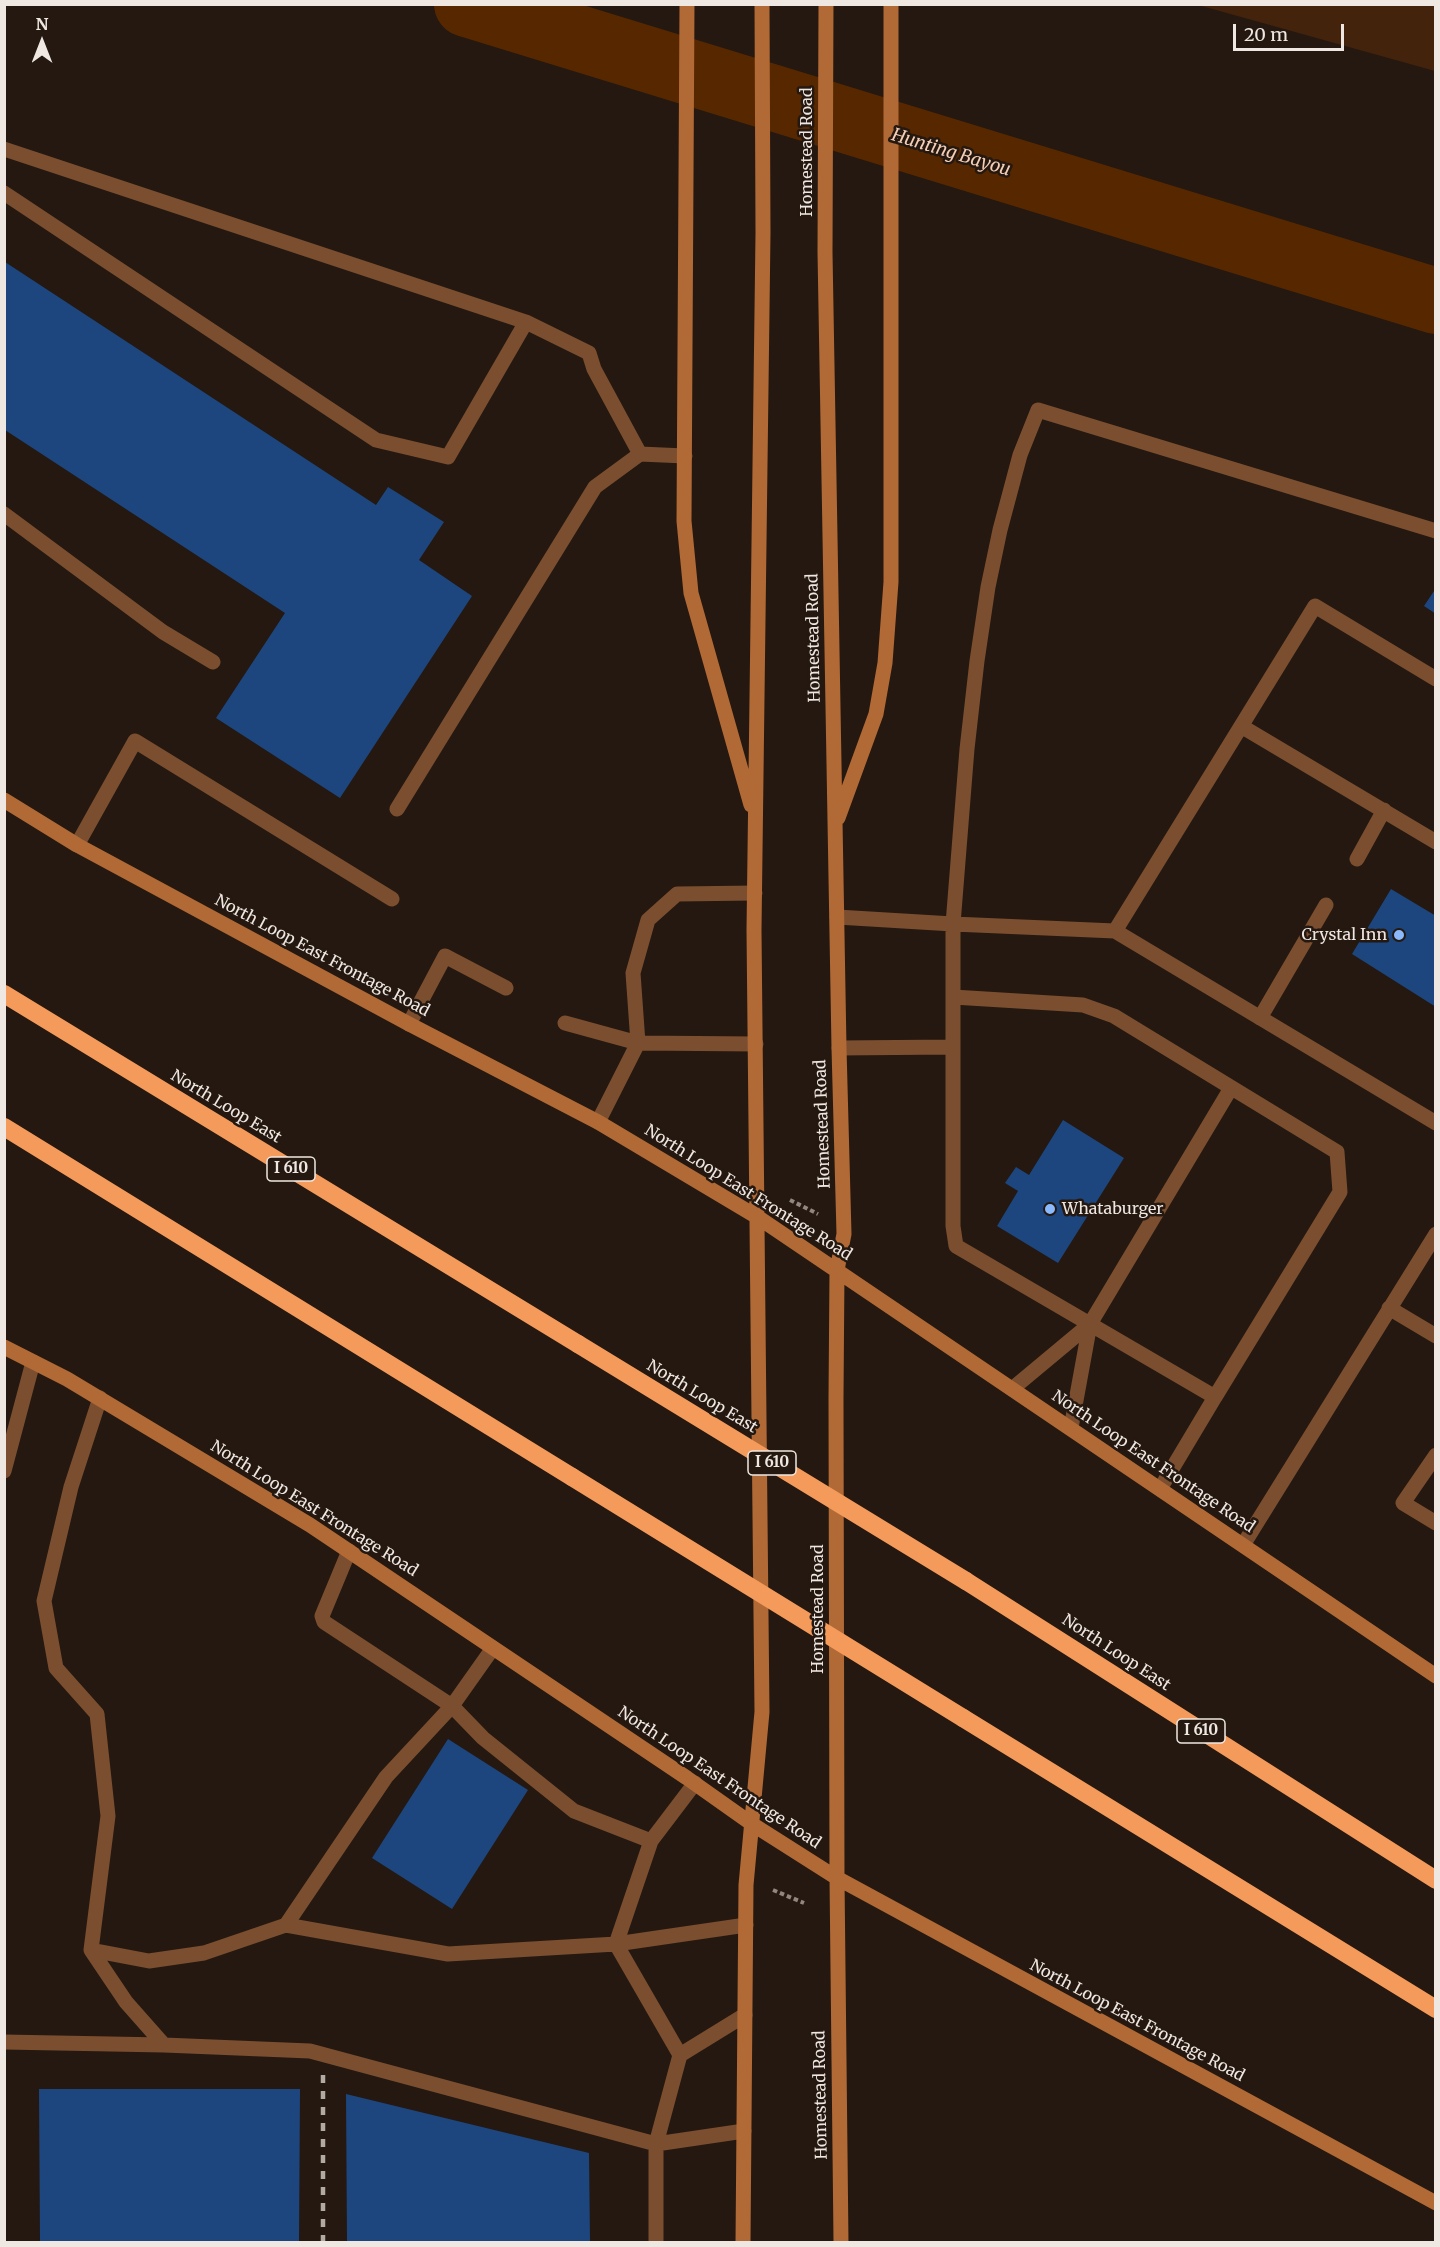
<!DOCTYPE html>
<html>
<head>
<meta charset="utf-8">
<style>
	body { margin:0 }
	#map { position:relative; width:1440px; height:2247px; overflow:hidden; background:#241810; font-family:Merriweather,serif }
	canvas { display:block }
	.frame { position:absolute; inset:0; border:6px solid #efe7e1; pointer-events:none }
	.north { position:absolute; left:12px; top:12px; width:60px; height:60px; -webkit-text-stroke:4px #241810; paint-order:stroke; rotate:0deg; font-size:16px; font-weight:700; line-height:24px; text-align:center; color:#efe7e1 }
	.north::after { content:''; display:block; margin:auto; width:21px; height:27px; background:#efe7e1; clip-path:polygon(50% 0,100% 100%,50% 72%,0 100%) }
	.scale { position:absolute; left:1233px; top:24px; width:111px; height:27px; box-sizing:border-box; border:3px solid #efe7e1; border-top:0; padding-left:8px; font-size:18px; line-height:21px; white-space:nowrap; color:#efe7e1; -webkit-text-stroke:4px #241810; paint-order:stroke }
</style>
</head>
<body>
<div id="map">
<canvas width="1440" height="2247"></canvas>
<div class="frame"></div>
<div class="north">N</div>
<div class="scale">20 m</div>
</div>
<script>
const g = document.querySelector('canvas').getContext('2d');
g.lineJoin = 'round';
function fill(path, color) {
  g.fillStyle = color;
  g.fill(path, 'evenodd');
}
function toPath(rows) {
  const path = new Path2D();
  for (const r of rows) {
    path.moveTo(r[0], r[1]);
    for (let i = 2; i < r.length; i += 2) path.lineTo(r[i], r[i + 1]);
  }
  return path;
}
function trace(path, color, width, dash) {
  g.strokeStyle = color;
  g.lineWidth = width;
  g.lineCap = dash ? 'butt' : 'round';
  g.setLineDash(dash || []);
  g.stroke(path);
}
function label(font, color, halo, rows, align = 'center') {
  g.font = font + ' Merriweather,serif';
  g.lineWidth = 5;
  g.setLineDash([]);
  g.textBaseline = 'middle';
  g.strokeStyle = halo;
  g.fillStyle = color;
  for (const [text, x, y, turn = 0] of rows) {
    g.save();
    g.translate(x, y);
    g.rotate((+turn || 0) * Math.PI / 180);
    g.textAlign = isNaN(turn) ? turn : align;
    if (halo) g.strokeText(text, 0, 0);
    g.fillText(text, 0, 0);
    g.restore();
  }
}
fill(toPath([
	[1198,5,1435,5,1435,71]
]), '#43230b');
trace(toPath([
	[467,4,1436,301]
]), '#572800', 66);
fill(toPath([
	[5,262,376,505,388,487,444,522,419,560,472,596,340,798,216,718,285,613,5,430],
	[1436,588,1436,614,1424,606],
	[1391,889,1436,916,1436,1007,1352,954],
	[1063,1120,1124,1158,1058,1263,997,1226,1018,1191,1005,1183,1016,1167,1029,1175],
	[448,1739,528,1790,452,1909,372,1858],
	[39,2089,300,2089,299,2242,40,2242],
	[346,2094,589,2153,590,2242,347,2242]
]), '#1d467f');
trace(toPath([
	[790,1200,818,1214],
	[773,1890,804,1903]
]), '#918780', 4, [4.5, 3]);
trace(toPath([
	[4,149,526,322,589,353,594,369,640,454,685,456],
	[4,193,376,440,448,457,526,322],
	[4,514,163,632,213,662],
	[1241,726,1436,842],
	[397,809,595,487,640,454],
	[77,845,135,741,392,899],
	[1357,859,1384,810],
	[837,917,953,924,967,749,977,661,988,587,1000,530,1020,455,1038,410,1436,531],
	[1115,931,1315,606,1436,679],
	[953,997,1083,1005,1114,1016,1337,1152,1340,1192,1215,1397,956,1246,953,1226,953,924,1115,931,1436,1123],
	[1260,1018,1326,905],
	[565,1023,638,1043,756,1044],
	[409,1024,445,956,506,988],
	[839,1048,953,1047],
	[598,1122,638,1043,633,973,648,920,677,894,755,893],
	[1389,1308,1436,1336],
	[1012,1389,1090,1324,1231,1088],
	[100,1398,71,1487,44,1601,56,1668,97,1714,108,1816,91,1950,126,2002,164,2045,310,2051,656,2144,680,2055,745,2015],
	[1071,1428,1090,1324],
	[1436,1455,1403,1503,1436,1523],
	[4,1471,33,1362],
	[1160,1489,1215,1397],
	[1243,1545,1436,1234],
	[349,1551,322,1616,324,1622,452,1706,483,1738,574,1811,651,1841],
	[286,1925,448,1954,616,1944,746,1925],
	[91,1950,149,1961,204,1953,286,1925,386,1777,452,1706,493,1648],
	[4,2042,164,2045],
	[680,2055,616,1944,651,1841,695,1783],
	[656,2242,656,2144,744,2131]
]), '#7a4e2f', 15);
trace(toPath([
	[687,4,684,521,691,593,751,805],
	[826,4,825,252,839,1048,844,1234,837,1270,836,1398,837,1878,841,2242],
	[4,800,77,845,409,1024,598,1122,759,1218,1436,1676],
	[838,818,876,714,885,663,891,582,891,4],
	[4,1347,67,1379,310,1525,687,1778,752,1824,837,1878,1436,2203],
	[743,2242,746,1885,762,1712,754,930,763,233,762,4]
]), '#b16935', 15);
trace(toPath([
	[4,994,578,1344],
	[4,1127,572,1477],
	[966,1581,1436,1880],
	[963,1718,1436,2009]
]), '#f49a5b', 18);
trace(toPath([
	[323,2075,323,2242]
]), '#b4aaa4', 4.5, [8, 8]);
trace(toPath([
	[578,1344,966,1581],
	[572,1477,963,1718]
]), '#f49a5b', 18);
for (const [x, y, r, color] of [
	[1399,935,6,"#8bbafc"],
	[1050,1209,6,"#8bbafc"]
]) {
  const dot = new Path2D();
  dot.arc(x, y, r, 0, 2 * Math.PI);
  g.fillStyle = color;
  g.fill(dot);
  trace(dot, '#241810', 2);
}
for (const [x, y, w] of [
	[291,1169,48],
	[772,1463,48],
	[1201,1731,48]
]) {
  const box = new Path2D();
  box.roundRect(x - w / 2, y - 12, w, 24, 4.5);
  g.fillStyle = '#241810';
  g.fill(box);
  trace(box, '#efe7e1', 1.5);
}
label('bold 15px', '#efe7e1', null, [
	["I 610",291,1169],
	["I 610",772,1463],
	["I 610",1201,1731]
]);
label('16px', '#efe7e1', '#241810', [
	["Homestead Road",807,152,-90],
	["Homestead Road",814,638,-91],
	["North Loop East Frontage Road",322,956,28],
	["North Loop East",226,1107,31],
	["Homestead Road",823,1124,-92],
	["North Loop East Frontage Road",748,1193,32],
	["North Loop East",702,1397,31],
	["North Loop East Frontage Road",1153,1462,34],
	["North Loop East Frontage Road",314,1509,32],
	["Homestead Road",818,1609,-90],
	["North Loop East",1116,1653,33],
	["North Loop East Frontage Road",719,1778,34],
	["North Loop East Frontage Road",1137,2021,28],
	["Homestead Road",821,2095,-91]
]);
label('16px', '#efe7e1', '#241810', [
	["Crystal Inn",1387,935],
	["Whataburger",1062,1209,"left"]
], 'right');
label('italic 18px', '#f5ceb6', '#241810', [
	["Hunting Bayou",951,153,17]
]);
</script>
</body>
</html>
